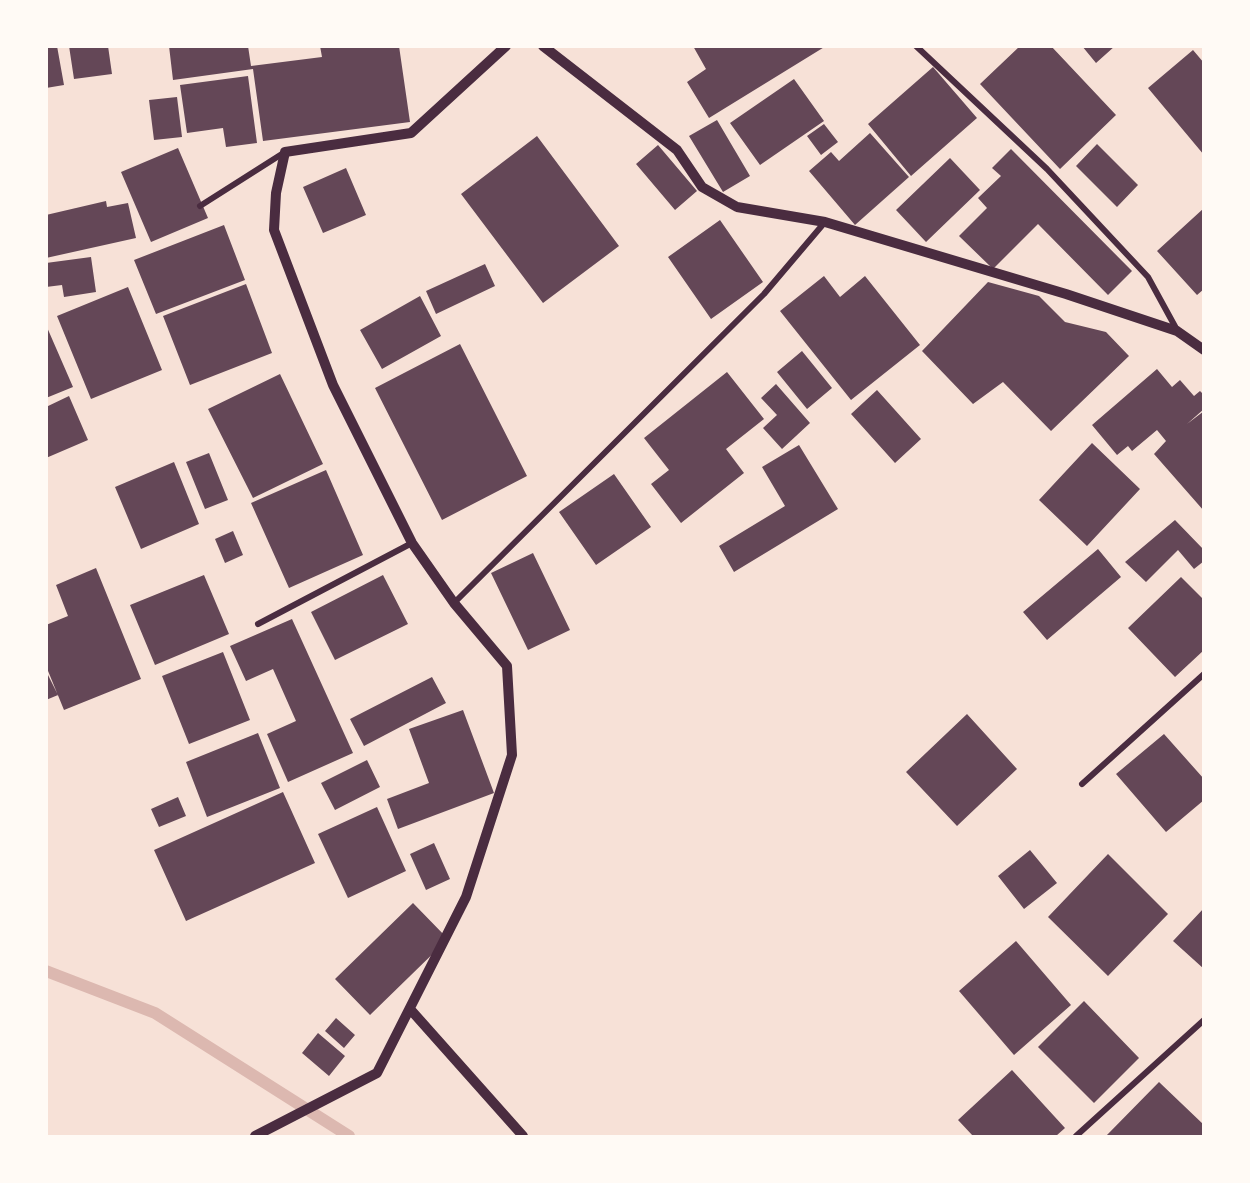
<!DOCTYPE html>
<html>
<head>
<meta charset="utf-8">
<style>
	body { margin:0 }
	#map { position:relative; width:1250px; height:1183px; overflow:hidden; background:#f7e1d7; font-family:"Fira Sans",sans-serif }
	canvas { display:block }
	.frame { position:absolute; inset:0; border:48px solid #fffaf5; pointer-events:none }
</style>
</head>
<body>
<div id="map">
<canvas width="1250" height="1183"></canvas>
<div class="frame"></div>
</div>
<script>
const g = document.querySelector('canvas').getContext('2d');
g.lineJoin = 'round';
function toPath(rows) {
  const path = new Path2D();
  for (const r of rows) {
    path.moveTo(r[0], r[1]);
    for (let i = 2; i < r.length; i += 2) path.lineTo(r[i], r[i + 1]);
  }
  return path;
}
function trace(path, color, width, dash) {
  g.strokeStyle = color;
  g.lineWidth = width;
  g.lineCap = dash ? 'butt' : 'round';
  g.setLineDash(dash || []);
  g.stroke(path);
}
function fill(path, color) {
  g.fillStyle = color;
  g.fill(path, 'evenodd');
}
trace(toPath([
	[46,971,155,1013,349,1136]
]), '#dcb8b0', 12);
fill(toPath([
	[57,46,64,85,46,88,46,47],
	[69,46,108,46,112,74,74,79],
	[169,46,248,46,251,66,322,57,320,46,399,46,410,122,263,141,253,69,173,80],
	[693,46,826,46,709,118,687,82,706,69],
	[1020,46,1051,46,1116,115,1060,169,980,84],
	[1082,46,1115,46,1096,63],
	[1193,50,1204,63,1204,155,1148,88],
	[933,67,977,118,911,176,868,124],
	[248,76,257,143,226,147,223,128,187,133,180,85],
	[794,79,824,121,760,165,730,123],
	[177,97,182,137,154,140,149,100],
	[717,120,750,176,723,192,689,136],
	[824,124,838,142,821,155,807,136],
	[870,133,909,177,855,225,809,171,831,152,839,161],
	[537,136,619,246,543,303,461,194],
	[1097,144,1138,185,1117,207,1076,166],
	[658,145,697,191,675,210,636,164],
	[178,148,208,218,151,242,121,172],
	[1011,149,1132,271,1108,295,1038,224,993,269,959,236,987,208,978,198,1001,176,992,168],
	[950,158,980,190,926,242,896,210],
	[346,168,366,215,323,233,303,187],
	[106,201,107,207,128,203,136,238,46,258,46,215],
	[1204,208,1204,289,1197,295,1157,251],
	[720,220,763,282,711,319,668,257],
	[224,225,245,280,156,314,134,260],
	[91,257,96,292,64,297,62,285,46,287,46,263],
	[485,264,495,286,436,314,426,291],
	[824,276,840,297,865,276,920,345,851,400,780,311],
	[988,282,1039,296,1065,322,1106,332,1129,356,1051,431,1003,382,973,404,922,351],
	[246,284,272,353,190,385,163,316],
	[128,287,162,370,91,399,57,316],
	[420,296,441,336,382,369,360,330],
	[46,325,73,387,46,398],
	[460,344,527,476,442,520,375,388],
	[802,351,832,388,807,409,777,372],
	[1157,369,1172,387,1180,380,1194,396,1200,391,1204,395,1204,409,1187,424,1204,411,1204,511,1154,454,1166,441,1157,430,1132,451,1128,446,1117,455,1092,425],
	[727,372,764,419,726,449,744,473,681,523,651,484,669,470,644,438],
	[280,374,323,464,253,498,208,409],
	[776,384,810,423,782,449,763,428,777,415,761,398],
	[877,390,921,439,895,463,851,414],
	[69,396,88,440,46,458,46,407],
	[1092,443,1140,489,1087,546,1039,500],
	[799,445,838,509,734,572,719,546,785,506,762,467],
	[209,453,228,500,205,509,186,462],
	[174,462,199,524,141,549,115,487],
	[326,470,363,555,289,588,251,503],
	[614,474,651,527,596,565,559,512],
	[1175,520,1204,550,1204,561,1194,569,1178,550,1146,582,1125,562],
	[233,531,243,555,225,563,215,539],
	[1098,549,1121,577,1047,640,1023,612],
	[533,553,570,630,528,650,491,573],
	[96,568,141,679,64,710,46,666,46,625,68,616,56,585],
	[204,575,229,634,155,665,130,605],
	[383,575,408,624,335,660,311,612],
	[1181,577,1204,600,1204,650,1175,677,1128,628],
	[292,619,353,753,288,782,267,734,296,721,273,669,246,681,230,646],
	[223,652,250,720,189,744,162,676],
	[46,671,58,695,46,700],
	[432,677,446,703,364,746,350,719],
	[463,710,494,793,398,829,387,799,429,783,409,729],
	[967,714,1017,769,957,826,906,772],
	[258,733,280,788,207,817,186,762],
	[1164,734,1204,779,1204,800,1166,832,1116,774],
	[367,760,380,787,335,810,321,783],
	[283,792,315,863,186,921,154,850],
	[178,797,186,816,159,827,151,809],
	[377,807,406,871,348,898,318,834],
	[434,843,450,879,426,890,410,854],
	[1030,850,1057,883,1024,909,998,876],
	[1108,854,1168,914,1108,976,1048,917],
	[413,903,448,939,370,1015,335,979],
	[1204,908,1204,969,1173,941],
	[1016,941,1071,1005,1014,1055,959,991],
	[1084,1001,1139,1058,1094,1103,1038,1047],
	[336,1018,355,1035,344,1048,325,1031],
	[318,1033,345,1056,329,1076,302,1053],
	[1012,1070,1065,1128,1056,1136,973,1136,958,1120],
	[1159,1082,1204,1125,1204,1136,1106,1136]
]), '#644757');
trace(toPath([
	[916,46,1047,169,1148,277,1177,330],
	[200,206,285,152],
	[454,603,764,294,825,222],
	[258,624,412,543],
	[1082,784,1204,674],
	[1076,1136,1204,1020]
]), '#4a2c40', 6);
trace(toPath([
	[543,46,677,150,702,187,737,207,825,222,1066,294,1177,331,1204,350],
	[410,1009,523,1136],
	[255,1136,377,1073,466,897,512,755,507,666,454,603,412,543,333,385,274,230,276,193,285,152,411,133,506,46]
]), '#4a2c40', 10);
</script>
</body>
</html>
